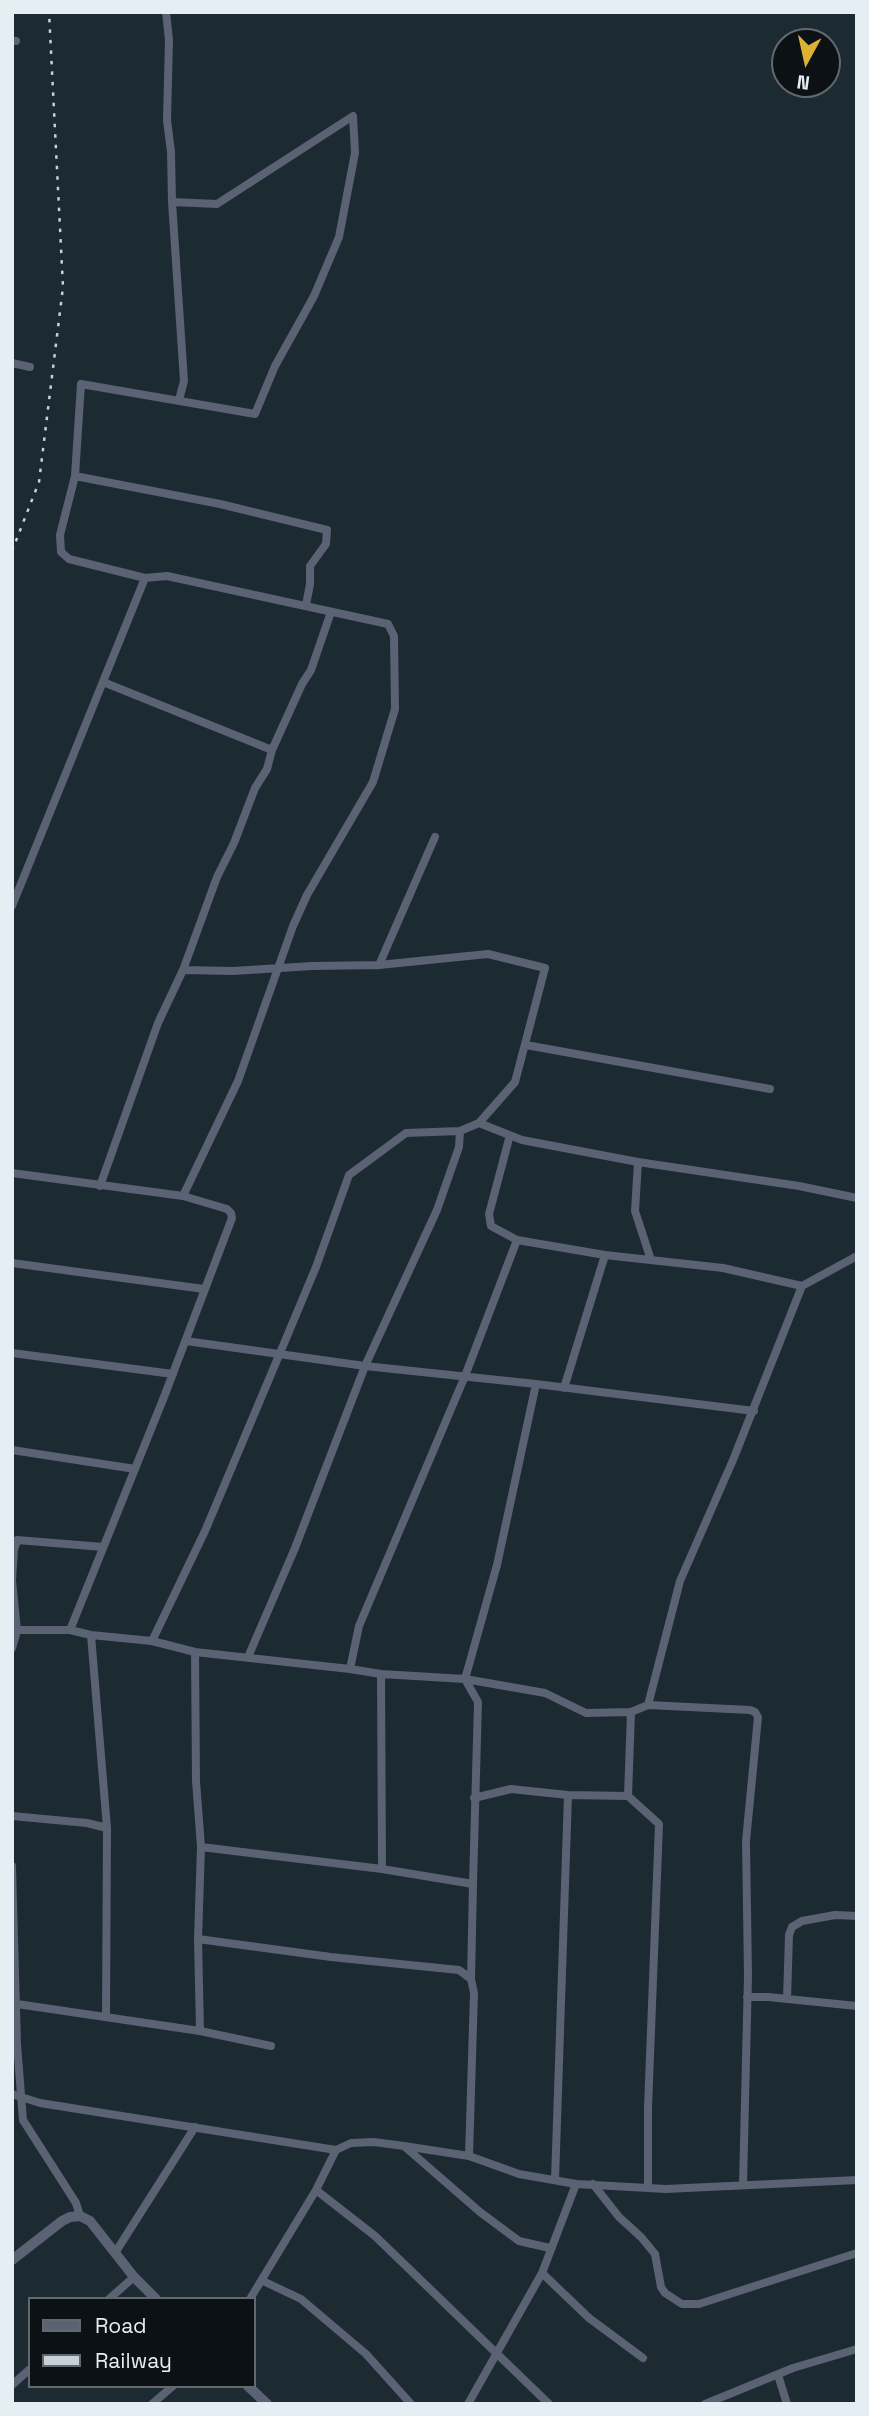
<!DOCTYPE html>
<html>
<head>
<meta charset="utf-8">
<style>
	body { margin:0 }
	#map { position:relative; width:869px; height:2416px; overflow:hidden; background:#1c2a32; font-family:"Space Grotesk",sans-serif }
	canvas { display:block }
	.frame { position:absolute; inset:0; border:14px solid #e5eef3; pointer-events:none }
	.legend { position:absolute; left:28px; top:2297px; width:228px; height:91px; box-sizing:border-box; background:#0b1115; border:2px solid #62696e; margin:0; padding:9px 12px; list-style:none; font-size:21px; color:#e5eef3 }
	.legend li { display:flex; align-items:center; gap:14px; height:35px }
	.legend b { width:35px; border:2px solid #62696e }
	.north { position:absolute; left:771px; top:28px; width:70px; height:70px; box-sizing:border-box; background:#0b1115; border:2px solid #62696e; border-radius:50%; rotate:188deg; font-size:19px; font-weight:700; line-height:28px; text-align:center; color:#e5eef3 }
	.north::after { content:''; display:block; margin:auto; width:24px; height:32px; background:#ddb233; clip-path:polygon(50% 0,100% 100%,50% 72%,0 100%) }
</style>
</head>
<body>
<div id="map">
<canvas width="869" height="2416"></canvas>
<div class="frame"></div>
<ul class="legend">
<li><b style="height:9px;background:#5a6274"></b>Road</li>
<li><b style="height:9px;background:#c8d1d7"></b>Railway</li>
</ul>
<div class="north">N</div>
</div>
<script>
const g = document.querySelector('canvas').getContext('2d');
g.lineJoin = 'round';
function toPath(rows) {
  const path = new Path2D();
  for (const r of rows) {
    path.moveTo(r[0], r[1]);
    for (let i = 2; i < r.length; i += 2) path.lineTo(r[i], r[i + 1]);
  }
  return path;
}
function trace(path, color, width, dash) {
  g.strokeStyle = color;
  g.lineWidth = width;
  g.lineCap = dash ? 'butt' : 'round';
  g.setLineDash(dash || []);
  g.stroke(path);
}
trace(toPath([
	[166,12,169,40,167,120,171,152,172,202,184,381,179,400],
	[12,41,16,41],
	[172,202,217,204,353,116,355,153,339,237,314,296,275,366,255,414,81,384,75,476,60,535,61,552,69,559,145,578,167,576,388,624,394,636,395,709,373,782,307,895,293,926,238,1081,183,1196],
	[12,363,30,367],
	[75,476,220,504,327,530,326,544,310,566,310,584,306,605],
	[103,682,272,750],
	[12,906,145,578],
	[379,965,435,837],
	[183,970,233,971,312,966,379,965,488,954,545,968,515,1082,479,1123,460,1131,459,1147,437,1210,365,1366,295,1548,248,1657],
	[526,1045,770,1089],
	[479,1123,522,1140,638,1162,799,1186,857,1198],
	[510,1135,489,1214,491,1226,517,1240,605,1255,723,1268,802,1286],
	[638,1162,635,1211,651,1260],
	[12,1173,183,1196,227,1209,231,1213,232,1218,164,1397,70,1630,12,1630],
	[100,1186,158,1023,183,970,217,877,234,843,255,788,267,769,272,750,302,684,311,670,331,612],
	[12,1263,204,1289],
	[186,1341,365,1366,536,1384,754,1411],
	[12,1353,173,1374],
	[564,1388,605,1255],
	[12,1450,135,1469],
	[70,1630,91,1635,152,1641,195,1652,350,1669],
	[91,1635,107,1828],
	[152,1641,205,1531,280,1353,316,1267,349,1175,406,1133,460,1131],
	[12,1648,17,1631,12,1580,14,1550,17,1540,103,1547],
	[195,1652,196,1781,201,1847,198,1939,200,2031],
	[381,1674,465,1679,545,1693,586,1713,631,1712],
	[648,1705,680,1581,733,1460,802,1286,857,1256],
	[628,1796,659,1824,648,2108,648,2188],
	[474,1798,511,1789,568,1795],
	[12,1816,87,1823,107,1828,106,2017],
	[201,1847,382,1869,473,1884,471,1979,474,1993,469,2156],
	[12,1866,17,2044,23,2120,76,2203,80,2216],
	[382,1869,381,1674,350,1669,359,1626,465,1376,517,1240],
	[473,1884,478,1702,465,1679,497,1565,536,1384],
	[198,1939,331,1957,459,1970,471,1979],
	[747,1997,768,1997,857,2006],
	[787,1999,789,1935,792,1927,802,1921,835,1915,857,1916],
	[17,2004,200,2031,271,2046],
	[12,2094,40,2103,336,2150,351,2143,374,2142,404,2146,469,2156,519,2174,576,2184,666,2189,857,2180],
	[404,2146,480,2212,519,2241,550,2248],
	[555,2180,568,1795,628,1796,631,1712,648,1705,750,1710,755,1712,758,1717,746,1841,748,1976,743,2185],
	[593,2184,619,2217,641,2237,655,2254,661,2287,665,2293,682,2304,699,2304,857,2253],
	[316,2190,375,2236,549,2404],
	[115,2253,195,2127],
	[542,2273,589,2318,643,2358],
	[263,2281,301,2299,366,2354,411,2404],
	[109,2299,134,2277],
	[250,2299,316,2190,336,2150],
	[778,2375,787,2404],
	[12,2385,30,2369],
	[152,2404,173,2386],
	[468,2404,542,2273,576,2184],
	[705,2404,793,2368,857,2349]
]), '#5a6274', 8);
trace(toPath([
	[12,2260,62,2221,70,2217,80,2216,90,2221,134,2277,156,2299],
	[248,2386,267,2404]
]), '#5a6274', 10);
trace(toPath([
	[12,551,39,482,63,287,49,12]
]), '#c8d1d7', 2.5, [3.5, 7]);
</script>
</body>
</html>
